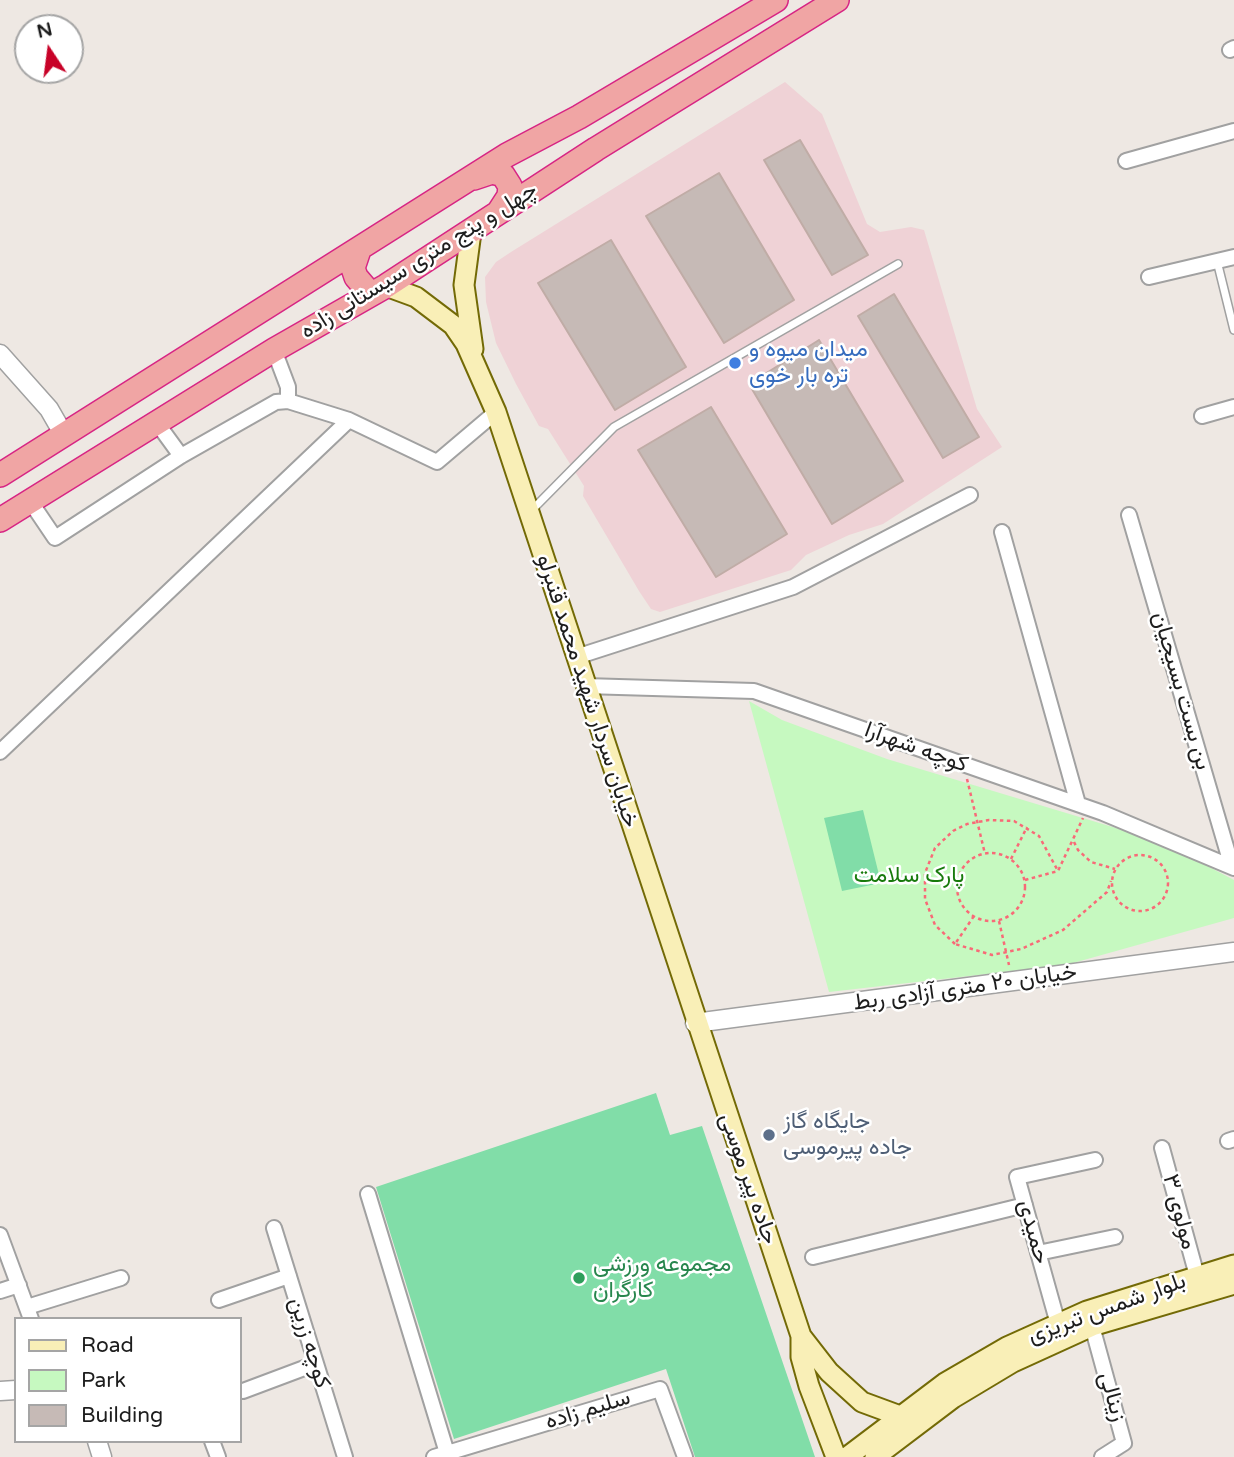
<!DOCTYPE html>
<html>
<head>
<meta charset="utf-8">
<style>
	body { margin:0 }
	#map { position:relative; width:1234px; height:1457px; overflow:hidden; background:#eee8e3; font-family:"Varela Round",sans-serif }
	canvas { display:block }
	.legend { position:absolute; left:14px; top:1317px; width:228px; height:126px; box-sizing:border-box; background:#fff; border:2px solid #a5a5a5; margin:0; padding:9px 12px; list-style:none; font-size:21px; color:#1d1d1d }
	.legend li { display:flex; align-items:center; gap:14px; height:35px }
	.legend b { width:35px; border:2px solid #a5a5a5 }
	.north { position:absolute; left:14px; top:14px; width:70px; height:70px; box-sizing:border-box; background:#fff; border:2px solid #a5a5a5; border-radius:50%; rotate:347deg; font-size:19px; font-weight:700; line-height:28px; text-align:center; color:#1d1d1d }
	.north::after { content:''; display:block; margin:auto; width:24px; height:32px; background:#c80228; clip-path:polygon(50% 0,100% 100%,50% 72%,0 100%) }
</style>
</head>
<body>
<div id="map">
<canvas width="1234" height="1457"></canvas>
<ul class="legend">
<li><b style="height:9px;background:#f9efb7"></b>Road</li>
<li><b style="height:19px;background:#c6f9c0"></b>Park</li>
<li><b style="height:19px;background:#c6bab6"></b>Building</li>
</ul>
<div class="north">N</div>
</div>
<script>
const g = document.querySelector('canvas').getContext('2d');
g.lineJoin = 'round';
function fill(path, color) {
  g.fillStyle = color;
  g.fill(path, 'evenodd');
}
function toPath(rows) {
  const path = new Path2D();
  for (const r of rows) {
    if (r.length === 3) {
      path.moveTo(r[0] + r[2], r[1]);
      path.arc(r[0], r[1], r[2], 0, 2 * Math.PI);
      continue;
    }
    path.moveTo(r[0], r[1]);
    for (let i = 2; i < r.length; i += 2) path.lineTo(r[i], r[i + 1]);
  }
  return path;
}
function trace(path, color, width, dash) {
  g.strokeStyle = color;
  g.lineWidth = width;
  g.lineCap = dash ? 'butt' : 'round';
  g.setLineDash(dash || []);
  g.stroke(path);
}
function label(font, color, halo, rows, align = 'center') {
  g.font = font + ' "Varela Round",Vazirmatn,sans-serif';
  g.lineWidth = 5;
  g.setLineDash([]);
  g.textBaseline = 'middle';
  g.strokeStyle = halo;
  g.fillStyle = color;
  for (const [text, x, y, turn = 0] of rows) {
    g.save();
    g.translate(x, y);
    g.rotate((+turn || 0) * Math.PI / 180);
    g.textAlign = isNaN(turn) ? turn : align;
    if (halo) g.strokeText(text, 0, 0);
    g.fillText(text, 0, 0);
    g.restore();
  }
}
fill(toPath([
	[785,82,822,114,867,224,880,232,911,227,924,230,977,409,1002,447,883,524,849,535,806,555,791,570,660,612,651,609,639,591,583,496,584,486,548,429,539,426,516,384,496,343,486,302,485,277,496,262,511,252]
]), '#efd2d6');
fill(toPath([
	[749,701,782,720,887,759,1116,828,1177,850,1234,880,1234,918,1066,965,829,992]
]), '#c6f9c0');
fill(toPath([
	[863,810,881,883,842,891,824,818],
	[656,1093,670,1135,702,1126,815,1457,695,1457,666,1369,454,1439,376,1187]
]), '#81dda8');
const building = toPath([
	[800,140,868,255,832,275,764,160,800,140],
	[719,173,794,300,724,343,646,216,719,173],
	[611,240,686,367,615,410,538,283,611,240],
	[894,294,979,437,943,458,858,316,894,294],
	[819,340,903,481,832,524,749,384,819,340],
	[711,407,787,534,716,577,638,450,711,407]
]);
fill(building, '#c6bab6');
trace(building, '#c0aca6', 2);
const service = toPath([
	[1217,261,1234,330],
	[532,510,614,427,898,264]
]);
const minor = toPath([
	[1230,50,1234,48],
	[1126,161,1234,131],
	[1149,277,1234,257],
	[274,350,288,387,288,401],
	[1202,416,1234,407],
	[157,423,181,456],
	[30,501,55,538,181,456,276,402,288,401,349,420],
	[1129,515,1232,867],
	[1002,532,1078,804],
	[576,657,793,587,970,495],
	[585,686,754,691,1103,813,1234,868],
	[0,752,349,420,437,462,496,412],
	[1228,1141,1234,1139],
	[1162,1148,1197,1276],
	[368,1194,447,1453],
	[274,1228,345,1457],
	[0,1235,31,1319],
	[1038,1253,1115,1237],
	[813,1257,1025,1205],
	[0,1291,19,1285],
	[219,1300,289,1276],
	[27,1307,121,1278],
	[1058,1324,1017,1177,1095,1160],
	[1092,1326,1124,1443,1102,1457],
	[243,1391,315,1364],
	[212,1441,218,1457],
	[434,1457,660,1389,685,1457]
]);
const tertiary = toPath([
	[0,354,49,409,64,435],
	[695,1023,1234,952],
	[0,1391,16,1390],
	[97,1441,102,1457]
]);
const secondary = toPath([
	[471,232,464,285,473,349],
	[386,286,416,297,453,325,466,344,496,412,801,1336,801,1357,809,1386,836,1457],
	[801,1336,829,1372,862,1402,900,1416],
	[847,1457,945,1383,1007,1347,1087,1311,1234,1265],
	[875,1457,953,1398,1013,1362,1092,1326,1234,1284]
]);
const trunk = toPath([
	[474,178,492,172,503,175,510,186,509,196,498,213],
	[359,250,353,268,356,277,368,291,375,292],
	[0,475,507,155,579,117,776,0],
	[0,520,274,350,386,286,596,149,837,0]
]);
trace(service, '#a1a1a1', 10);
trace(minor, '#a1a1a1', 18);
trace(tertiary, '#a1a1a1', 21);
trace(secondary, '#736a06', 23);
trace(trunk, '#d72584', 26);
trace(toPath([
	[967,779,985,854],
	[1074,842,1078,850,1091,862,1115,869],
	[991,887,34],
	[1140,883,28],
	[1011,859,1027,827],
	[1025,880,1058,871],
	[974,916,955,944,992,955,1021,949,1063,930,1107,892,1111,881],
	[999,921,1009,965],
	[955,944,935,925,925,899,925,873,935,848,953,831,967,824,989,820,1014,821,1039,836,1058,871,1083,818]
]), '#f86a77', 2.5, [3.5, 3.5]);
trace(service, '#fff', 7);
trace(minor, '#fff', 14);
trace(tertiary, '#fff', 18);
trace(secondary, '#f9efb7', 19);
trace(trunk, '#f0a5a4', 23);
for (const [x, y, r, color] of [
	[735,363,7,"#3f7fe0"],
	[769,1135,7,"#5c6f8a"],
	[579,1278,7,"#2e9e5b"]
]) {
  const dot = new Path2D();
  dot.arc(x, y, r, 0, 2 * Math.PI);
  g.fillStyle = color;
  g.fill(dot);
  trace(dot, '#fff', 2.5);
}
label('23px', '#1d1d1d', '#fff', [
	["چهل و پنج متری سیستانی زاده",419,261,-32],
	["خیابان سردار شهید محمد قنبرلو",587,691,72],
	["بن بست بسیجیان",1181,691,74],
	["کوچه شهرآرا",916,748,20],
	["خیابان ۲۰ متری آزادی ربط",965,988,-8],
	["جاده پیر موسی",748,1179,71],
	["مولوی ۳",1179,1212,75],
	["حمیدی",1033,1232,75],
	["بلوار شمس تبریزی",1107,1309,-20],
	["کوچه زرین",309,1343,73],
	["زینالی",1112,1397,74],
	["سلیم زاده",588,1410,-17]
]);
label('23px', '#366cbe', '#fff', [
	["میدان میوه و",749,350],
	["تره بار خوی",749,376]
], 'left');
label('23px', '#187a0c', '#fff', [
	["پارک سلامت",909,876]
]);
label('23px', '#4e5e75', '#fff', [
	["جایگاه گاز",783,1122],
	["جاده پیرموسی",783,1148]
], 'left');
label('23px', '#27864d', '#fff', [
	["مجموعه ورزشی",593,1265],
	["کارگران",593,1291]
], 'left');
</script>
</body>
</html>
